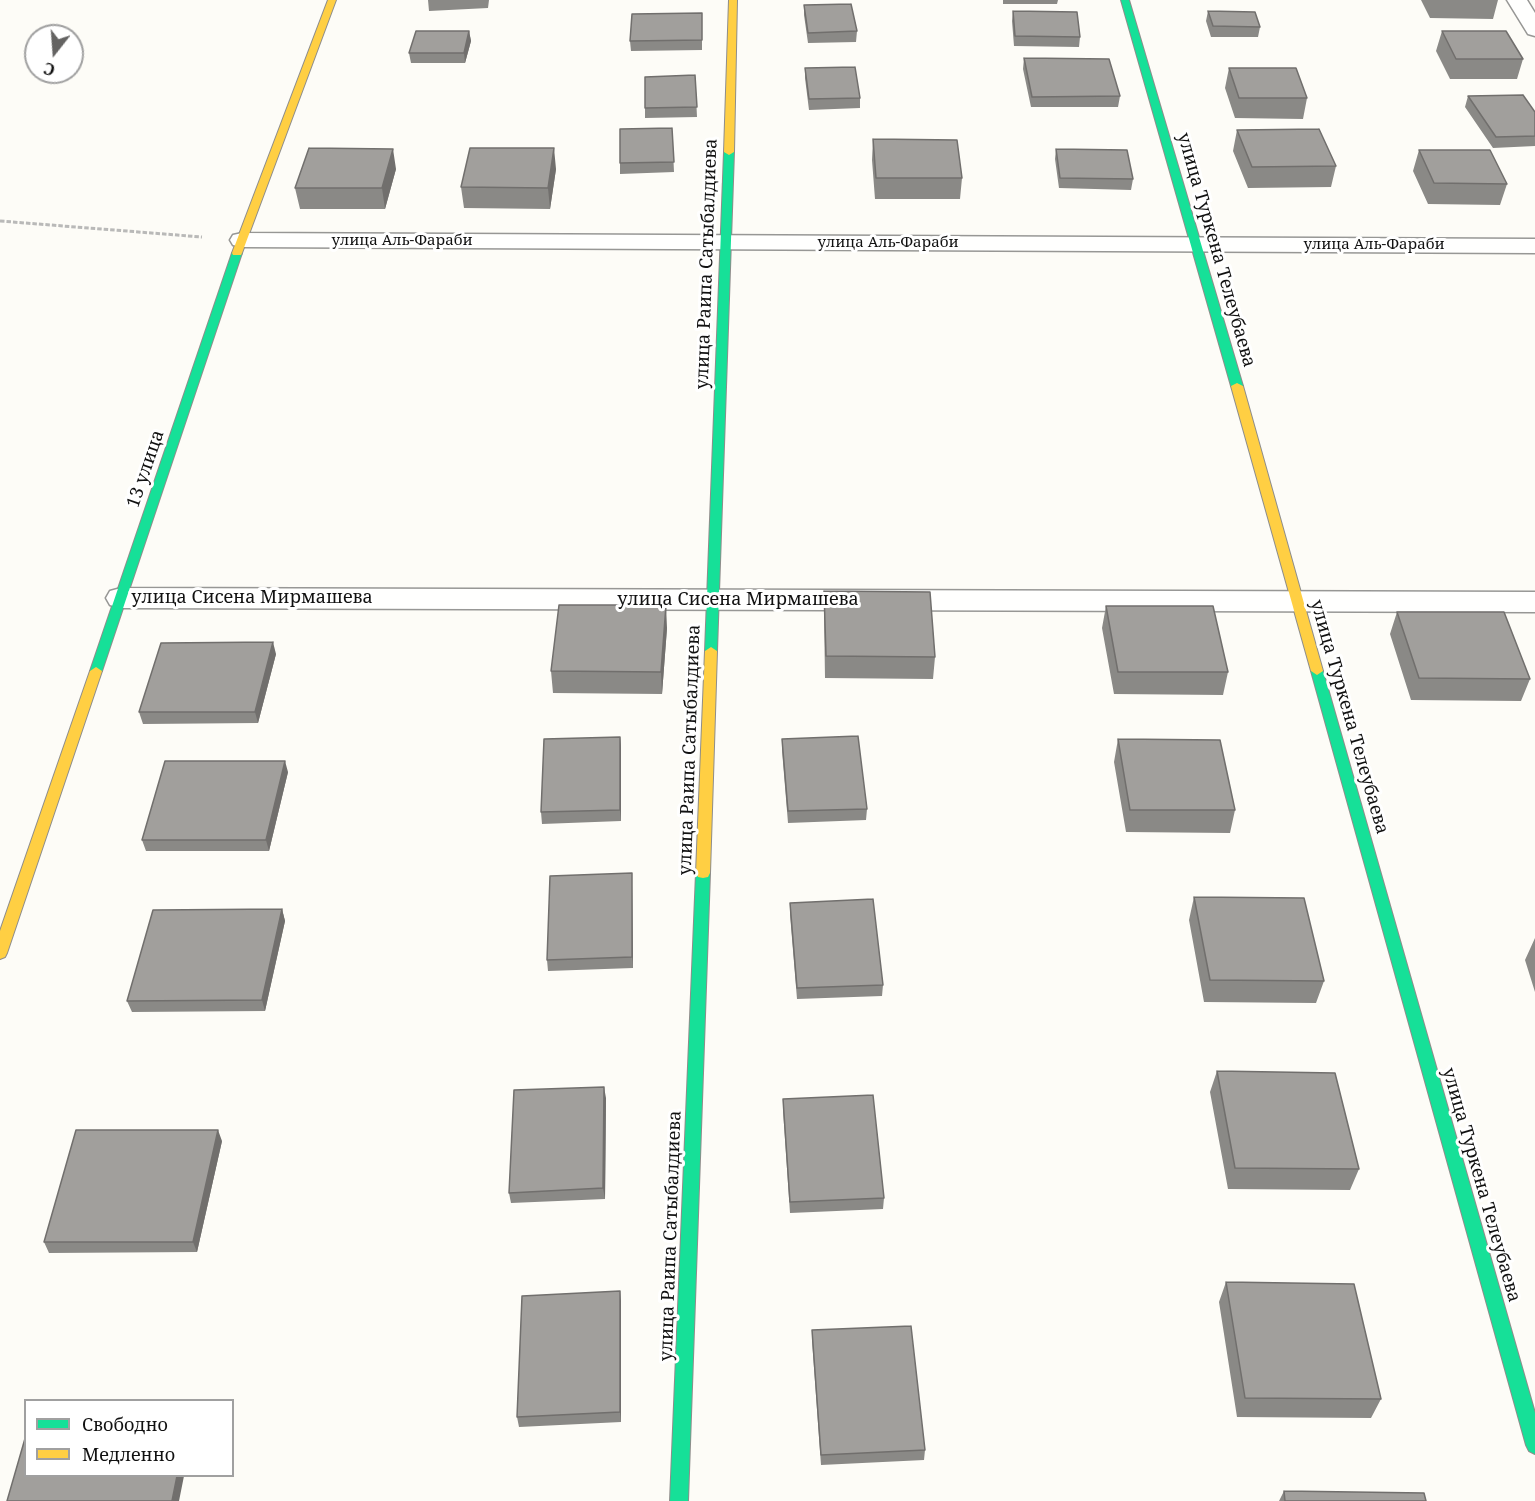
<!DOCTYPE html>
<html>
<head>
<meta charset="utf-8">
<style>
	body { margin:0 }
	#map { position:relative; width:1535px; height:1501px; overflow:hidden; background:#fdfcf7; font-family:"Noto Serif",serif }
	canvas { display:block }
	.legend { position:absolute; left:24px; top:1399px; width:210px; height:78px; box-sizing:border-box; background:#fff; border:2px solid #a0a0a0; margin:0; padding:8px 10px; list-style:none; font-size:18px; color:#111 }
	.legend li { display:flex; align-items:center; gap:12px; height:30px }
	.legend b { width:30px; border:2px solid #a0a0a0 }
	.north { position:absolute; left:24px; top:24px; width:60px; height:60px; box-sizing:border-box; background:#fff; border:2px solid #a0a0a0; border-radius:50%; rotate:197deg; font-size:16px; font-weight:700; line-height:24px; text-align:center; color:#111 }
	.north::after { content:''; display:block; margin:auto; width:21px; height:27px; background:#646362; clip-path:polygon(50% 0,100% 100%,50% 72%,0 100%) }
</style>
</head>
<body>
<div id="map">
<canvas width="1535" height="1501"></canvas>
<ul class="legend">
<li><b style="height:8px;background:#16e098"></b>Свободно</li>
<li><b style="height:8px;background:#ffcf43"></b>Медленно</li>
</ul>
<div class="north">С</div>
</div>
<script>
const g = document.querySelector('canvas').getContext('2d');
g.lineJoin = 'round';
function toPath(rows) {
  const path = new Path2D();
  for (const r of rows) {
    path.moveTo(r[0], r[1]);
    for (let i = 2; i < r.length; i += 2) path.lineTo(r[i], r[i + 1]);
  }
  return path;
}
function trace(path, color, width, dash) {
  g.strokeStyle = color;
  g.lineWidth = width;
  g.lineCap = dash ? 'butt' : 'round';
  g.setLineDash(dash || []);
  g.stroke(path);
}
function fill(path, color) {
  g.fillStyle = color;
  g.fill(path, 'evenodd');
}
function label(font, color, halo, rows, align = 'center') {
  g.font = font + ' "Noto Serif",serif';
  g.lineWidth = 6;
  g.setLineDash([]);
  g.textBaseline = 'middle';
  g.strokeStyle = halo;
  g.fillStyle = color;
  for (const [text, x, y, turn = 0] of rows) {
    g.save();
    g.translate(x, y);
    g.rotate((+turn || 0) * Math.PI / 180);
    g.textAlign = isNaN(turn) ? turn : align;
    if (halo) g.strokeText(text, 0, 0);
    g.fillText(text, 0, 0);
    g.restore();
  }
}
const street = toPath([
	[1507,0,1527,0,1535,13,1535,36,1528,34,1507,0],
	[242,233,1535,239,1535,253,242,247,233,245,230,240,233,235,242,233],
	[121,588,1535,592,1535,612,121,608,110,605,106,598,110,591,121,588]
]);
const fast = toPath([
	[1121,0,1129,0,1243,386,1241,388,1237,389,1231,386,1121,0],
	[729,149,734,152,717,651,711,655,705,651,724,152,729,149],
	[237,250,242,253,102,671,96,675,91,674,90,671,232,253,237,250],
	[1317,667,1323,671,1535,1413,1535,1454,1529,1451,1526,1445,1311,671,1317,667],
	[703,868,708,869,710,873,688,1501,670,1501,696,873,698,869,703,868]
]);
const slow = toPath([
	[328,0,336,0,242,253,241,255,233,255,232,253,328,0],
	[729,0,737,0,734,152,729,155,724,152,729,0],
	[1237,383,1243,386,1323,671,1317,675,1311,671,1231,386,1237,383],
	[711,647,717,651,710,873,708,877,703,878,698,877,696,873,705,651,711,647],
	[96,667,102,671,7,953,5,957,0,959,0,931,90,671,96,667]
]);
trace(street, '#979795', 3);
trace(fast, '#8e8d8b', 2);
trace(slow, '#8e8d8b', 2);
trace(toPath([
	[0,221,202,237]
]), '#b9b9b8', 3, [4.5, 2]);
fill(street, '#fffffe');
fill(fast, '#16e098');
fill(slow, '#ffcf43');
fill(toPath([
	[428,0,489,0,488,8,429,11],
	[1003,0,1058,0,1057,4,1003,4],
	[1421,0,1498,0,1493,19,1430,18],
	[804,5,857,31,856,42,808,43,804,15],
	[1013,11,1080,37,1079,47,1014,46,1012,21],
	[1208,11,1260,27,1258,37,1211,37,1206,21],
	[702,13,702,50,631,51,630,41],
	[469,31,471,41,465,63,411,63,409,53],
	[1442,31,1523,59,1517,79,1450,79,1436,51],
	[1024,58,1120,96,1118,107,1031,107,1023,69],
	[805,68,860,98,860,108,809,110,805,78],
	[1229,68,1307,98,1303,119,1235,118,1225,88],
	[695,75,697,117,645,118,645,108],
	[1468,96,1535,112,1535,146,1493,148,1465,107],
	[672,128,674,172,620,174,620,163],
	[1237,130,1336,166,1331,187,1248,188,1233,151],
	[873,139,962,178,960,199,875,199,872,160],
	[1056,149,1133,179,1131,190,1059,188,1055,159],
	[1419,150,1507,184,1500,205,1428,204,1413,171],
	[396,169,385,209,300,209,295,188],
	[556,169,550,209,464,208,461,187],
	[824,591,935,657,933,679,825,678,824,613],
	[1106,606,1228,672,1223,695,1114,694,1102,628],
	[1397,612,1530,679,1521,701,1411,700,1390,634],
	[667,628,662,694,553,693,551,671],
	[276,654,258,723,143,724,139,712],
	[620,737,621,748,621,821,542,824,541,812],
	[782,739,867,809,866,820,788,823,782,750],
	[1118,739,1235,810,1230,833,1126,832,1114,762],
	[288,772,269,851,146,851,142,840],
	[632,873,632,885,633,968,548,971,547,960],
	[1194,897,1324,981,1316,1003,1204,1002,1189,920],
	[790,903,883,985,882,996,797,999,790,914],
	[282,909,285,921,265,1011,132,1012,127,1001],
	[1535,938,1535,992,1525,960],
	[1217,1071,1359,1169,1350,1190,1228,1189,1210,1092],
	[606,1098,605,1199,511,1203,509,1193],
	[783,1099,884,1198,883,1209,790,1213,783,1110],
	[222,1141,197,1252,49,1253,44,1242],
	[1226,1282,1381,1399,1371,1418,1237,1417,1219,1302],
	[621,1301,621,1422,519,1427,517,1417],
	[812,1330,925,1450,924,1460,821,1465,812,1340],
	[1284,1491,1426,1501,1279,1501]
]), '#8a8986');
fill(toPath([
	[469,31,471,41,465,63,464,53],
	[554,148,556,169,550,209,548,188],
	[393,149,396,169,385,209,382,188],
	[666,605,667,628,662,694,661,672],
	[273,642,276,654,258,723,255,712],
	[620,737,621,748,621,821,620,810],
	[285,761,288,772,269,851,266,840],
	[632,873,632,885,633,968,632,957],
	[282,909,285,921,265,1011,262,1000],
	[604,1087,606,1098,605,1199,603,1188],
	[218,1130,222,1141,197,1252,193,1242],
	[620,1291,621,1301,621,1422,620,1412],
	[177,1476,184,1476,179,1501,172,1501]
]), '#716f6d');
const building = toPath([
	[851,4,857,31,808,33,804,5,851,4],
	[1013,11,1077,12,1080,37,1015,36,1013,11],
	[1208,11,1255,12,1260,27,1213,26,1208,11],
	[702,13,702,40,630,41,632,14,702,13],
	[416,31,469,31,464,53,409,53,416,31],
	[1442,31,1506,31,1523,59,1456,59,1442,31],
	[1024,58,1109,59,1120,96,1032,97,1024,58],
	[855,67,860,98,809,99,805,68,855,67],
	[1229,68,1296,68,1307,98,1239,98,1229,68],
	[695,75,697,107,645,108,645,77,695,75],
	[1523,95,1535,112,1535,136,1496,137,1468,96,1523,95],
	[672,128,674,162,620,163,620,129,672,128],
	[1319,129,1336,166,1252,167,1237,130,1319,129],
	[873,139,957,140,962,178,876,178,873,139],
	[309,148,393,149,382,188,295,188,309,148],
	[470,148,554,148,548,188,461,187,470,148],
	[1056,149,1127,150,1133,179,1060,178,1056,149],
	[1419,150,1490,150,1507,184,1434,183,1419,150],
	[824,591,930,592,935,657,826,656,824,591],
	[559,605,666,605,661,672,551,671,559,605],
	[1106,606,1213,606,1228,672,1118,672,1106,606],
	[1397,612,1504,612,1530,679,1419,678,1397,612],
	[273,642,255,712,139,712,161,643,273,642],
	[858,736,867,809,788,811,782,739,858,736],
	[620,737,620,810,541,812,544,739,620,737],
	[1118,739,1220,740,1235,810,1130,810,1118,739],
	[165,761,285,761,266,840,142,840,165,761],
	[632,873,632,957,547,960,550,876,632,873],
	[1194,897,1304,898,1324,981,1210,980,1194,897],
	[873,899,883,985,797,988,790,903,873,899],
	[282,909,262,1000,127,1001,153,910,282,909],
	[1217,1071,1335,1073,1359,1169,1235,1168,1217,1071],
	[604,1087,603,1188,509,1193,514,1090,604,1087],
	[873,1095,884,1198,790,1202,783,1099,873,1095],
	[76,1130,218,1130,193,1242,44,1242,76,1130],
	[1226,1282,1354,1284,1381,1399,1245,1398,1226,1282],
	[620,1291,620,1412,517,1417,522,1296,620,1291],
	[911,1326,925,1450,821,1455,812,1330,911,1326],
	[26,1435,26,1476,177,1476,172,1501,7,1501,26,1435],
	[1284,1491,1424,1493,1426,1501,1285,1501,1284,1491]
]);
fill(building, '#a19f9c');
trace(building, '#716f6d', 1.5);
label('15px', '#111', '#fff', [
	["улица Аль-Фараби",402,241],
	["улица Аль-Фараби",888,243],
	["улица Аль-Фараби",1374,245]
]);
label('18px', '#111', '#fff', [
	["улица Туркена Телеубаева",1216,250,74],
	["улица Раипа Сатыбалдиева",707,264,-88],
	["13 улица",146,469,-71],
	["улица Сисена Мирмашева",252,598],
	["улица Сисена Мирмашева",738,600],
	["улица Туркена Телеубаева",1349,717,74],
	["улица Раипа Сатыбалдиева",690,750,-88],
	["улица Туркена Телеубаева",1481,1185,74],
	["улица Раипа Сатыбалдиева",671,1236,-88]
]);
</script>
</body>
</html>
